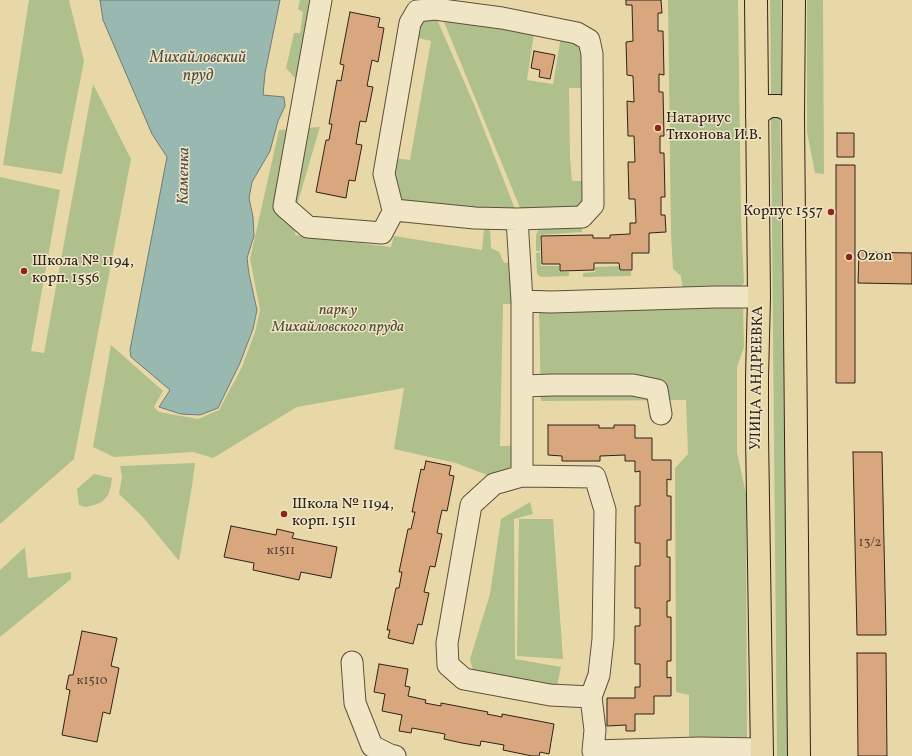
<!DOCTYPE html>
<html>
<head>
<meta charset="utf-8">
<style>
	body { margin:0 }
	canvas { display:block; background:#e8d8a7 }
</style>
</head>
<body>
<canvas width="912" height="756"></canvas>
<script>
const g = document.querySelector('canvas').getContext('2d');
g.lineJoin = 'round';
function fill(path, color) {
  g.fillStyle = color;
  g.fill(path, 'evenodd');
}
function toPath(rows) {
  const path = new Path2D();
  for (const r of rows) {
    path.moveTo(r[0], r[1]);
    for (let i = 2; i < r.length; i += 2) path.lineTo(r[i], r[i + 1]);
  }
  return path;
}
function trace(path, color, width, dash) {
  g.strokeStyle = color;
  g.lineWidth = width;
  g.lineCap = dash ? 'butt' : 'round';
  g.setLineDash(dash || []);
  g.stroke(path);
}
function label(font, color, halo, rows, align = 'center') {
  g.font = font + ' Vollkorn,serif';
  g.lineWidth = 3;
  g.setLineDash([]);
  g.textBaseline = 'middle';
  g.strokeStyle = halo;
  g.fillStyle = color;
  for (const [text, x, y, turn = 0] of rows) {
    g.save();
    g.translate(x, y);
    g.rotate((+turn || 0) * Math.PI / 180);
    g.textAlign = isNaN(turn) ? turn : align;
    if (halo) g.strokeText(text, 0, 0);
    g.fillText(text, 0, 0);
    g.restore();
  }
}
fill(toPath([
	[29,0,69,0,84,61,62,174,3,165],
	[300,0,316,0,302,78,295,78,286,68,294,33,300,33,303,12,298,9],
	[668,0,738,0,741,217,744,283,737,290,683,293,681,276,673,269,671,234],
	[770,0,781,0,782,98,771,99],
	[807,0,823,0,824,174,815,173,807,132],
	[435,15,474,104,515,209,496,211,392,199,394,158,410,160,431,41,418,38,423,19],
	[442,17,534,34,527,80,553,84,561,36,582,45,586,88,569,88,570,157,572,181,587,181,581,208,520,208],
	[93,84,131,159,74,459,0,524,0,177,60,190,31,351,44,353],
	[774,116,780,118,788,756,777,756,771,118],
	[320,127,297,205,295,235,391,247,394,236,482,250,484,229,490,230,491,248,499,252,504,263,513,262,515,304,503,304,500,446,516,446,515,463,506,470,487,475,456,463,394,449,404,388,297,407,213,458,193,452,114,457,93,447,111,345,163,391,154,407,159,412,198,419,219,410,242,367,255,332,260,310,250,259,279,130],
	[582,224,582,232,540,235,540,251,536,251,536,235,539,229,546,226],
	[540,252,541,266,559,266,559,272,569,272,569,276,541,277,537,274,536,253],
	[619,266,619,271,631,271,631,276,583,277,583,273,595,272,595,267],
	[743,305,744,347,737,367,737,452,746,494,747,756,689,756,689,695,676,692,675,468,688,454,686,400,541,401,539,310],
	[195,463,192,486,179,561,142,516,119,494,122,477,120,466],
	[94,474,112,478,111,486,108,495,102,502,94,505,86,507,79,505,77,489],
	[530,502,533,514,514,519,515,659,561,667,556,690,474,674,470,659,490,594,501,519],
	[519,519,553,519,563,659,517,656],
	[25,547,28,578,71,572,71,579,0,637,0,570]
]), '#afc08c');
const water = toPath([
	[100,0,280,0,265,73,263,95,284,97,285,106,278,121,270,151,252,182,249,198,253,217,254,236,247,258,249,274,257,310,253,329,240,363,218,408,200,415,181,414,159,407,170,390,131,357,130,350,167,157,152,134,103,20,100,0]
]);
fill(water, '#99b8b0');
trace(water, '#6f7c74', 1);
const building = toPath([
	[626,0,661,0,662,13,658,13,658,31,663,31,664,75,659,74,659,92,663,92,664,136,660,136,660,153,664,153,665,197,661,197,661,215,665,215,666,232,649,233,649,253,632,253,632,270,620,270,619,263,594,263,594,270,560,271,560,264,542,264,541,236,593,235,593,238,610,238,610,235,630,234,630,223,636,223,635,199,629,199,628,162,635,162,634,136,628,136,627,101,634,102,633,76,627,75,626,42,633,41,632,5,626,5,626,0],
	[350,12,380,18,378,27,384,28,378,62,372,60,367,86,373,87,366,122,360,121,356,144,362,145,355,181,349,180,346,198,316,192,326,140,329,140,332,124,329,124,337,80,341,81,344,65,340,64,350,12],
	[534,51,555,55,550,79,539,77,540,70,531,68,534,51],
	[837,133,854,133,854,157,837,157,837,133],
	[836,165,855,165,855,383,836,383,836,165],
	[859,252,912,253,912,284,858,283,859,252],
	[548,425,599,425,599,428,614,428,614,425,635,425,635,438,652,438,652,460,671,460,671,480,667,479,667,496,671,496,671,540,667,540,667,557,670,557,670,601,667,601,667,617,671,617,671,661,667,661,667,678,671,677,671,696,654,696,654,714,635,714,635,731,626,731,626,725,607,726,607,698,635,698,635,687,640,687,640,664,635,664,635,626,640,626,640,608,635,608,635,566,640,566,640,543,635,543,635,506,640,506,640,471,635,472,635,461,625,461,625,455,600,456,600,461,562,461,562,456,548,455,548,425],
	[853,452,882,452,886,635,857,635,853,452],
	[426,461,451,466,449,475,454,476,447,511,442,510,437,533,442,534,435,567,430,566,424,592,429,593,422,625,418,624,413,644,388,638,390,630,387,630,396,588,399,588,402,572,399,572,408,529,411,529,415,512,412,512,421,469,424,470,426,461],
	[231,526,276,535,277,529,294,533,292,538,337,547,331,578,301,572,299,580,253,570,254,563,224,557,231,526],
	[82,631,117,638,111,666,119,668,110,714,103,712,97,742,62,735,70,690,66,689,69,675,73,675,82,631],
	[857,653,886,653,887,756,858,756,857,653],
	[379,664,408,669,405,686,410,687,408,696,426,700,425,703,441,706,441,703,488,712,487,714,502,717,502,714,554,724,549,754,540,752,539,756,532,756,503,750,504,745,481,741,480,746,462,743,444,739,445,734,412,728,411,733,399,731,402,715,382,711,385,694,374,692,379,664]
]);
fill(building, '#d9a77e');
trace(building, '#30211b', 1);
const minor = toPath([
	[321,0,284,206,308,227,382,233,394,210],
	[435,9,502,18,577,33,589,40,592,54,593,205,582,217,517,219,475,218,394,210,392,206,384,174,410,23,417,11,435,9],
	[517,219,522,301,522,476,595,477,605,510,603,639,599,675,591,697,595,730,593,751,699,748,762,749],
	[522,301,551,302,715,297,759,297],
	[522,386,553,385,633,385,657,390,661,414],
	[522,476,494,484,471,505,447,643,448,665,464,679,550,695,591,697],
	[352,662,355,703,372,746,390,755,395,756]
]);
const major = toPath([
	[756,0,759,297,757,377,757,435,762,756],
	[794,0,793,116,799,756],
	[757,116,763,110,770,106,779,106,787,109,793,116]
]);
trace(minor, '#5e4f3e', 23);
trace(major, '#30211b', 24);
trace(minor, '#f0e6c6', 21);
trace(major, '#e8d8a7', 22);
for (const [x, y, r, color] of [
	[658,128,4,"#8f2418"],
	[831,212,4,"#8f2418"],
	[849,257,4,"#8f2418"],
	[24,271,4,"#8f2418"],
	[284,514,4,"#8f2418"]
]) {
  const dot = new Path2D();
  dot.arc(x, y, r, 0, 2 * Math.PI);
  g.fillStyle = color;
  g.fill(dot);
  trace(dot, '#f0e6c6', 1.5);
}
label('13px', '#5a4234', null, [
	["13/2",870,544],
	["к1511",281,552],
	["к1510",92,682]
]);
label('15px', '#30211b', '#f0e6c6', [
	["Натариус",666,119],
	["Тихонова И.В.",666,136],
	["Корпус 1557",823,212,"right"],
	["Ozon",857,257],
	["Школа № 1194,",32,262],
	["корп. 1556",32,279],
	["Школа № 1194,",292,505],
	["корп. 1511",292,522]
], 'left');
label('italic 15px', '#504937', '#f0e6c6', [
	["парк у",338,311],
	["Михайловского пруда",338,328]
]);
label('15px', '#30211b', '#f0e6c6', [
	["УЛИЦА АНДРЕЕВКА",758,378,-89]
]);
label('italic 16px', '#504e48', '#f0e6c6', [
	["Михайловский",198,59],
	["пруд",198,77],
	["Каменка",185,176,-89]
]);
</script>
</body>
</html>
